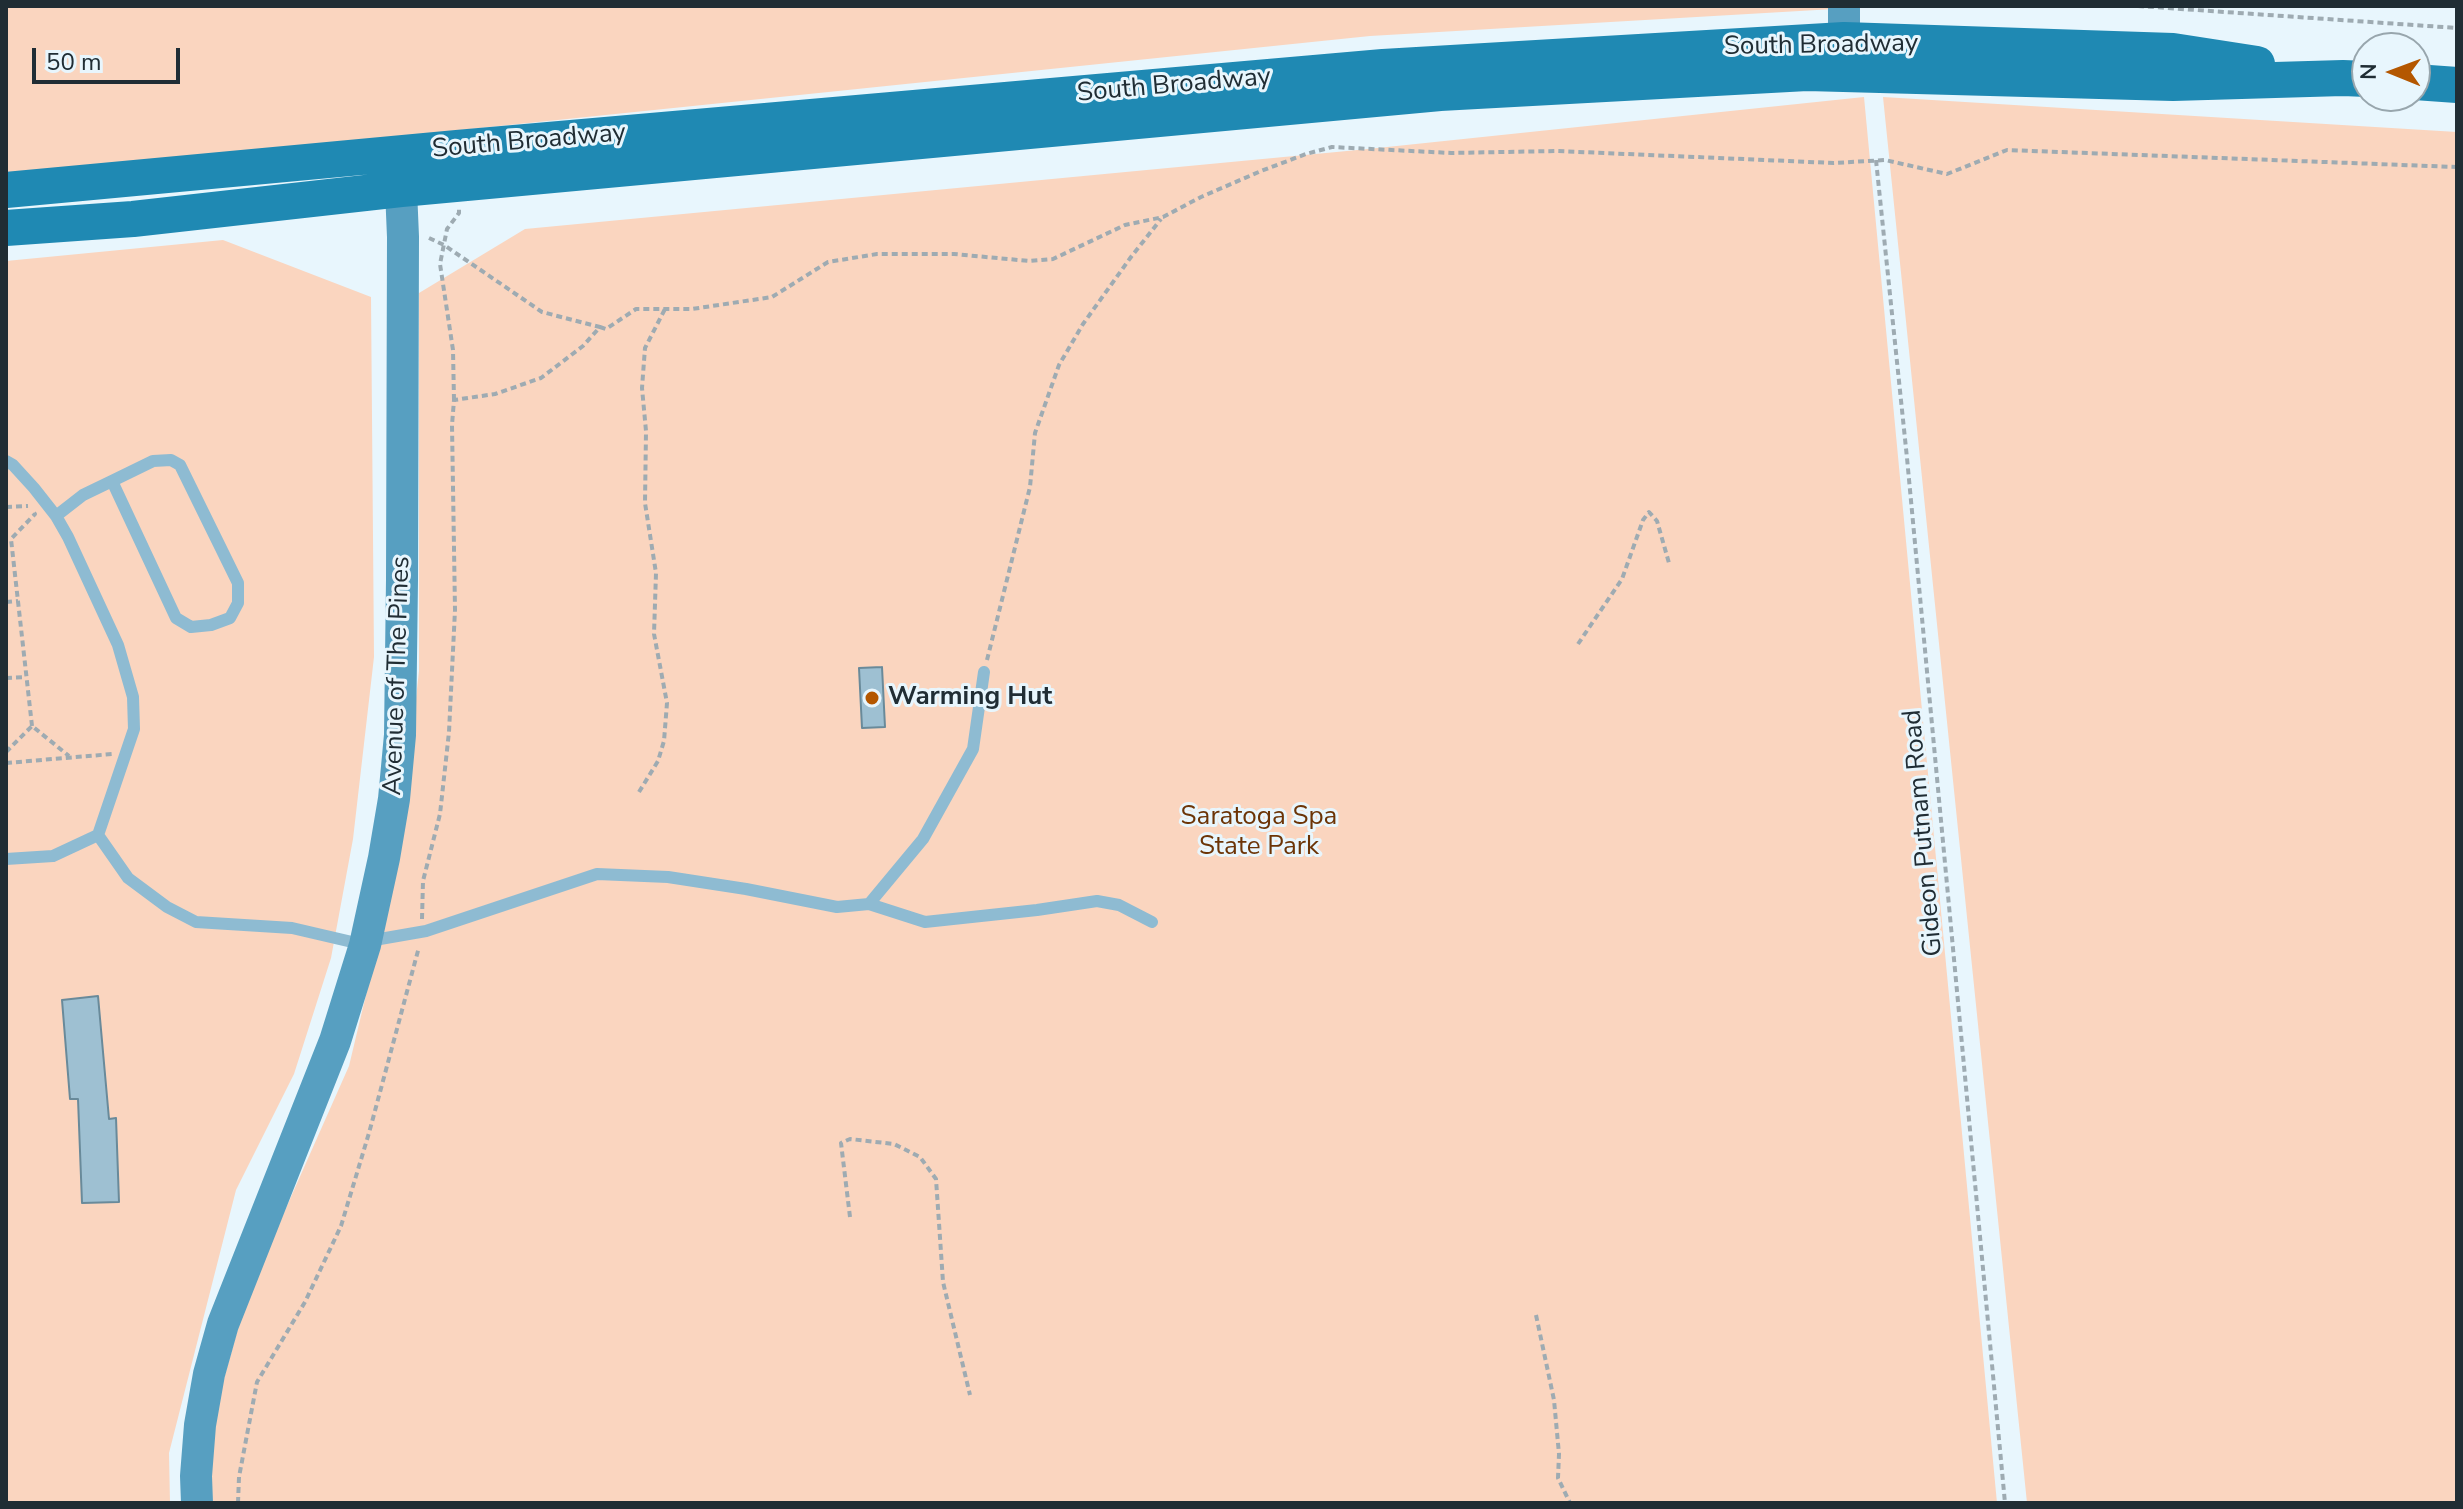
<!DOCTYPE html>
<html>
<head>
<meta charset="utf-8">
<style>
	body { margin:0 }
	#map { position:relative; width:2463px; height:1509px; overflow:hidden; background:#e8f6fd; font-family:"Nunito Sans",sans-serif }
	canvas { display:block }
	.frame { position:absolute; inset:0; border:8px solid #202d34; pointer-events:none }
	.north { position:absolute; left:2351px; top:32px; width:80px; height:80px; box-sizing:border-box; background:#e8f6fd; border:2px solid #98a6ad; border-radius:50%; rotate:271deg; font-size:22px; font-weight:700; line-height:32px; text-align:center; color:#202d34 }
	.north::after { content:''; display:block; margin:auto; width:28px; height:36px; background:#b45700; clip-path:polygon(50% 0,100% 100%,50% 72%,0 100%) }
	.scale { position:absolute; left:32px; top:48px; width:148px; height:36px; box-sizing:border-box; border:4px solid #202d34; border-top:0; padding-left:10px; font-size:24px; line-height:28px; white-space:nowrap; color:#202d34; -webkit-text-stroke:6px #e8f6fd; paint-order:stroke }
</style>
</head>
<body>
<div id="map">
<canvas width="2463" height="1509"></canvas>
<div class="frame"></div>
<div class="north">N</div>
<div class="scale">50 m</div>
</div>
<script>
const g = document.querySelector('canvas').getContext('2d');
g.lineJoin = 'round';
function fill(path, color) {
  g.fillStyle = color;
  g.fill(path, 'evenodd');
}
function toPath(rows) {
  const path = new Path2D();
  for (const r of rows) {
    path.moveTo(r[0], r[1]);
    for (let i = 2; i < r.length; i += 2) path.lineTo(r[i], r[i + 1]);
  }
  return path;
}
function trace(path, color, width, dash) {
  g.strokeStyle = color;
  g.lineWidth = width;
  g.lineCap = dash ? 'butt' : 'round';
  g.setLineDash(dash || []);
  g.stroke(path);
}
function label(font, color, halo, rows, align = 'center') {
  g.font = font + ' "Nunito Sans",sans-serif';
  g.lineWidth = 6;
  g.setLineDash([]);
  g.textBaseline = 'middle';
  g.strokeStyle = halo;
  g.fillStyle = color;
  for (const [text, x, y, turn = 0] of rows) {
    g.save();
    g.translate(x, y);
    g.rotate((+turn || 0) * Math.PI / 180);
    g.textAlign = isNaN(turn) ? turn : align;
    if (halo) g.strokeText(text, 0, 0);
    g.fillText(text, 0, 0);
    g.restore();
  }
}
fill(toPath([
	[6,6,1834,6,1834,9,1370,36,6,177],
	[1864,97,1997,1503,211,1503,210,1429,247,1296,349,1066,398,861,419,671,419,293,525,229,1368,149],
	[1883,97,2457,132,2457,1503,2027,1503],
	[223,240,371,297,374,657,353,839,331,958,294,1074,236,1190,169,1453,170,1503,6,1503,6,261]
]), '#fad5bf');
const building = toPath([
	[882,667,885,727,862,728,859,668,882,667],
	[98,996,109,1119,116,1118,119,1202,82,1203,78,1099,70,1099,62,1000,98,996]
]);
fill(building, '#9ec0d2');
trace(building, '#698a9a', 2);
trace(toPath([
	[2138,6,2457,28],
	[1876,160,1907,458,2005,1503],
	[429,238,444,245,542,312,600,327],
	[454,400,453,350,440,264,447,229,459,213,459,208],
	[6,507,28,506],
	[6,602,18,601],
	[1578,644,1622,579,1643,520,1649,512,1657,521,1669,563],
	[987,660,1030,487,1035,433,1059,365,1083,324,1131,257,1161,219],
	[6,678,26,677],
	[32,726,11,539,35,514,34,513],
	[6,752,32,726,69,756],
	[6,763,112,754],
	[639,792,658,761,664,741,667,703,654,634,656,573,645,503,646,431,642,388,645,348,665,309],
	[422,919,423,881,440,814,449,732,455,610,452,425,454,400,495,394,541,378,583,346,600,327,606,329,636,309,692,309,772,297,828,262,877,254,954,254,1029,261,1053,259,1125,225,1163,217,1201,197,1261,171,1306,154,1332,147,1451,153,1557,151,1834,163,1885,160,1947,174,2007,150,2457,167],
	[850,1217,841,1143,850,1139,894,1144,920,1157,936,1179,943,1282,970,1395],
	[1536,1315,1554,1400,1559,1454,1558,1478,1570,1503],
	[238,1503,239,1477,257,1382,305,1302,341,1226,369,1133,419,947]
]), '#9eabb2', 4, [6, 4]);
trace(toPath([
	[6,461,13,465,34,488,56,516,68,537,118,645,133,697,134,729,98,835,128,878,167,907,196,922,292,928,365,945,380,939,426,931,597,874,668,877,746,889,837,907,869,904,923,839,973,749,984,672],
	[56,516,83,495,112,481,153,461,171,460,180,465,238,583,238,603,230,618,211,625,191,627,176,618,112,481],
	[6,859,53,856,98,835],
	[869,904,925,922,1037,910,1097,901,1119,905,1152,922]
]), '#8ebbd2', 12);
trace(toPath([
	[1844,67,1844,6],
	[197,1503,196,1476,200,1425,209,1374,223,1324,335,1041,365,945,384,858,394,799,400,735,402,580,403,237,400,166]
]), '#579fc1', 32);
trace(toPath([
	[2415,82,2457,85],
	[6,190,457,148,1383,67,1844,40,2173,51,2257,64],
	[6,228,133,219,401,189,1440,93,1807,73,2173,83,2343,78,2367,79]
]), '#1f89b3', 36);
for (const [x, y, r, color] of [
	[872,698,8,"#b45700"]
]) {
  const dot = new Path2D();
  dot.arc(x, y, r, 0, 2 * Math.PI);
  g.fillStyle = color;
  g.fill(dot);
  trace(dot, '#e8f6fd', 3);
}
label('26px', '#202d34', '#e8f6fd', [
	["South Broadway",1821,46,-1],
	["South Broadway",1174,86,-5],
	["South Broadway",529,142,-5],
	["Avenue of The Pines",398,676,-88],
	["Gideon Putnam Road",1924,833,-95]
]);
label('bold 26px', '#202d34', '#e8f6fd', [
	["Warming Hut",888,698]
], 'left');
label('26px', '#6c3406', '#e8f6fd', [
	["Saratoga Spa",1259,818],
	["State Park",1259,848]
]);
</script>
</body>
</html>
